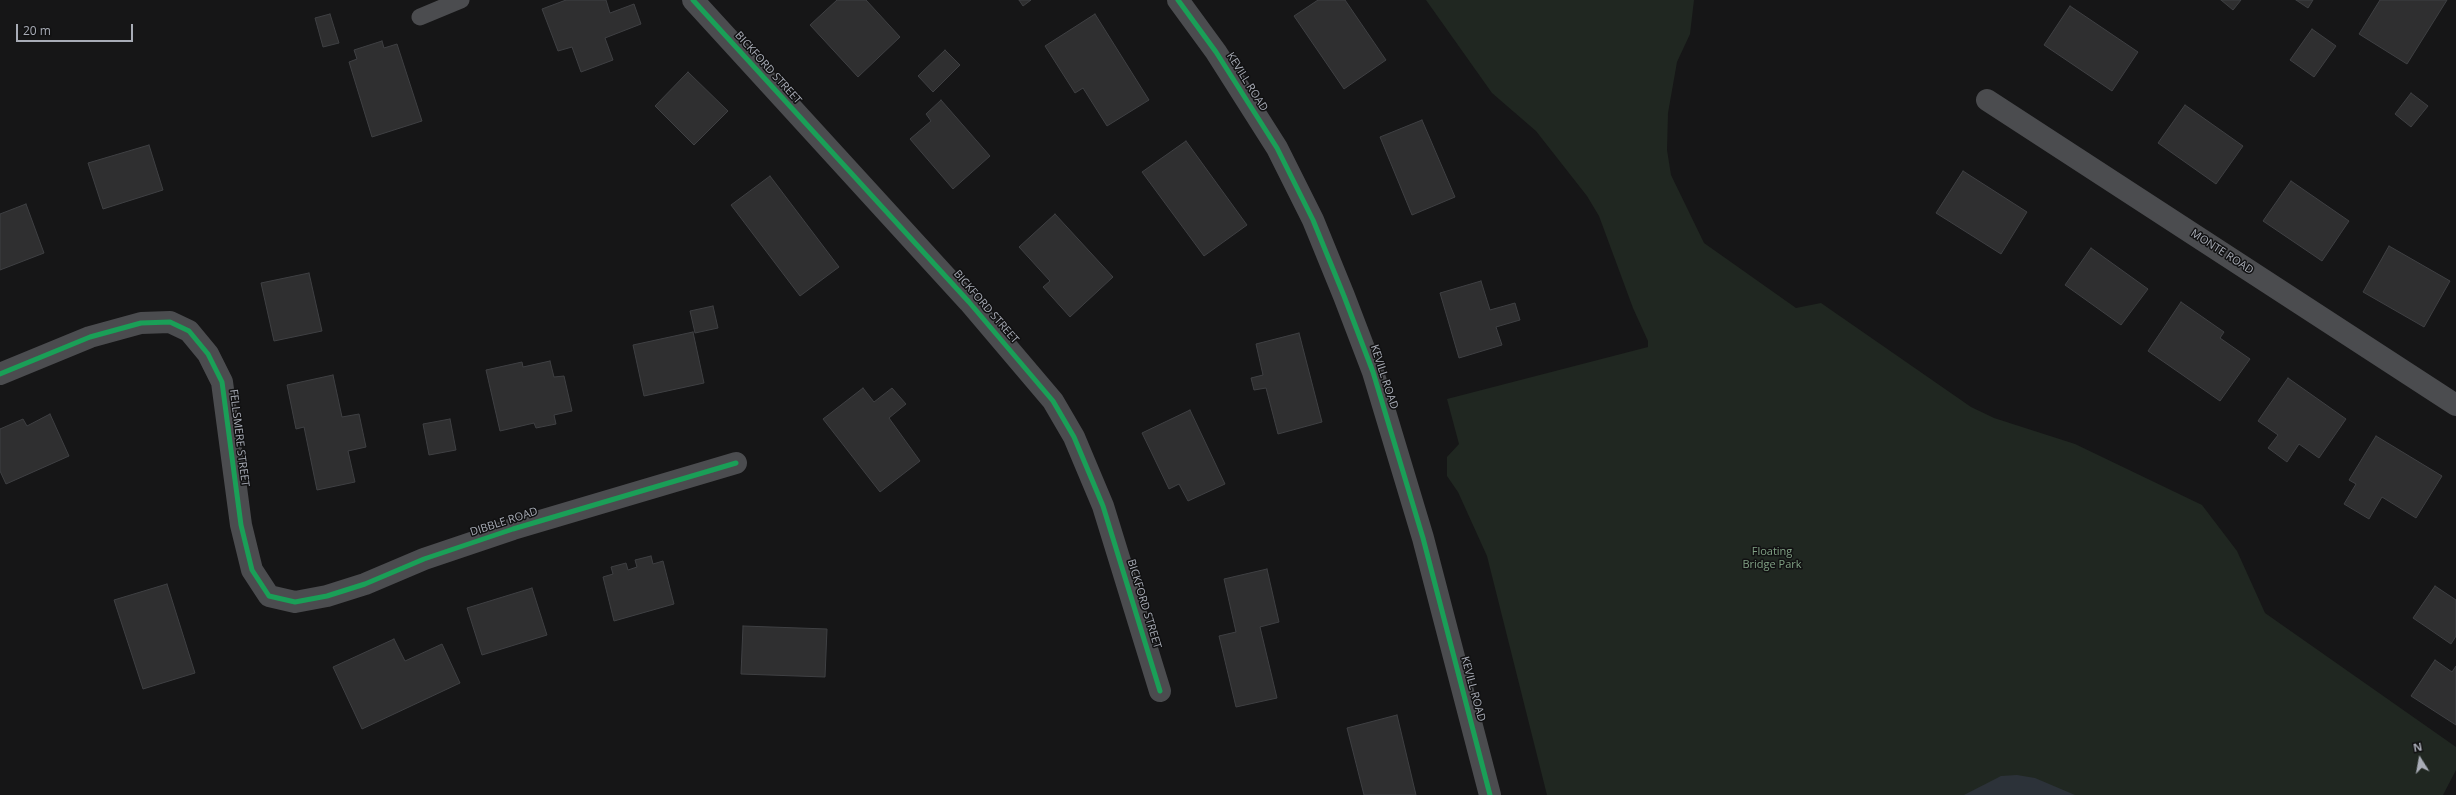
<!DOCTYPE html>
<html>
<head>
<meta charset="utf-8">
<style>
	body { margin:0 }
	#map { position:relative; width:2456px; height:795px; overflow:hidden; background:#161617; font-family:"Open Sans",sans-serif }
	canvas { display:block }
	.north { position:absolute; left:2400px; top:739px; width:40px; height:40px; -webkit-text-stroke:3px #111112; paint-order:stroke; rotate:349deg; font-size:11px; font-weight:700; line-height:16px; text-align:center; color:#a8acb6 }
	.north::after { content:''; display:block; margin:auto; width:14px; height:18px; background:#a8acb6; clip-path:polygon(50% 0,100% 100%,50% 72%,0 100%) }
	.scale { position:absolute; left:16px; top:24px; width:117px; height:18px; box-sizing:border-box; border:2px solid #a8acb6; border-top:0; padding-left:5px; font-size:12px; line-height:14px; white-space:nowrap; color:#a8acb6; -webkit-text-stroke:3px #111112; paint-order:stroke }
</style>
</head>
<body>
<div id="map">
<canvas width="2456" height="795"></canvas>
<div class="north">N</div>
<div class="scale">20 m</div>
</div>
<script>
const g = document.querySelector('canvas').getContext('2d');
g.lineJoin = 'round';
function fill(path, color) {
  g.fillStyle = color;
  g.fill(path, 'evenodd');
}
function toPath(rows) {
  const path = new Path2D();
  for (const r of rows) {
    path.moveTo(r[0], r[1]);
    for (let i = 2; i < r.length; i += 2) path.lineTo(r[i], r[i + 1]);
  }
  return path;
}
function trace(path, color, width, dash) {
  g.strokeStyle = color;
  g.lineWidth = width;
  g.lineCap = dash ? 'butt' : 'round';
  g.setLineDash(dash || []);
  g.stroke(path);
}
function label(font, color, halo, rows, align = 'center') {
  g.font = font + ' "Open Sans",sans-serif';
  g.lineWidth = 3;
  g.setLineDash([]);
  g.textBaseline = 'middle';
  g.strokeStyle = halo;
  g.fillStyle = color;
  for (const [text, x, y, turn = 0] of rows) {
    g.save();
    g.translate(x, y);
    g.rotate((+turn || 0) * Math.PI / 180);
    g.textAlign = isNaN(turn) ? turn : align;
    if (halo) g.strokeText(text, 0, 0);
    g.fillText(text, 0, 0);
    g.restore();
  }
}
fill(toPath([
	[1426,0,1694,0,1690,34,1677,62,1668,113,1667,150,1671,175,1704,243,1796,308,1821,303,1971,407,1994,418,2075,444,2202,505,2237,551,2265,613,2456,747,2456,770,2443,795,1547,795,1487,556,1458,492,1447,476,1447,457,1459,444,1447,399,1648,347,1648,341,1633,308,1599,216,1587,196,1536,131,1492,93]
]), '#202721');
fill(toPath([
	[2017,775,2035,778,2075,795,1964,795,2001,776]
]), '#2c3239');
const building = toPath([
	[566,0,606,0,610,13,634,4,641,24,605,38,613,60,581,72,572,47,558,51,542,9,566,0],
	[837,0,866,0,900,37,858,77,810,25,837,0],
	[1019,0,1031,0,1023,6,1019,0],
	[1318,0,1345,0,1386,60,1344,89,1294,16,1318,0],
	[2221,0,2241,0,2233,10,2221,0],
	[2296,0,2313,0,2308,8,2296,0],
	[2380,0,2447,0,2407,64,2359,34,2380,0],
	[2070,6,2138,52,2112,91,2044,45,2070,6],
	[330,14,339,43,323,47,315,18,330,14],
	[1095,14,1149,100,1107,126,1083,88,1075,93,1045,46,1095,14],
	[2312,29,2336,46,2314,77,2290,60,2312,29],
	[382,41,384,48,397,44,422,121,372,137,349,62,357,59,354,50,382,41],
	[945,50,960,65,933,92,918,76,945,50],
	[688,72,728,111,694,145,655,106,688,72],
	[2411,93,2428,106,2411,127,2395,114,2411,93],
	[941,100,990,156,953,189,910,139,931,121,926,114,941,100],
	[2185,105,2243,146,2216,184,2158,143,2185,105],
	[1422,120,1455,197,1412,215,1380,137,1422,120],
	[1186,141,1247,225,1204,256,1142,172,1186,141],
	[149,145,163,190,103,209,88,163,149,145],
	[1963,171,2027,212,2001,254,1936,213,1963,171],
	[770,176,839,267,800,296,731,205,770,176],
	[2291,181,2349,221,2322,261,2263,221,2291,181],
	[26,204,44,253,0,270,0,214,26,204],
	[1055,214,1113,277,1070,317,1043,287,1050,281,1019,247,1055,214],
	[2389,246,2450,281,2424,327,2363,292,2389,246],
	[2091,248,2148,289,2121,325,2065,285,2091,248],
	[309,273,322,331,274,341,261,283,309,273],
	[1481,281,1490,310,1515,303,1520,320,1496,327,1502,345,1459,358,1440,293,1481,281],
	[2181,302,2224,332,2220,338,2250,359,2220,401,2148,351,2181,302],
	[713,306,718,328,695,333,690,311,713,306],
	[693,332,704,383,644,396,633,345,693,332],
	[1299,333,1322,422,1278,434,1266,388,1254,390,1251,378,1263,375,1256,344,1299,333],
	[550,361,554,377,564,376,572,411,554,415,556,424,536,428,534,423,500,431,486,370,522,362,523,367,550,361],
	[333,375,342,417,359,414,366,447,348,451,355,482,317,490,304,427,296,429,287,385,333,375],
	[2288,378,2346,419,2319,458,2299,444,2287,462,2268,448,2278,435,2258,421,2288,378],
	[863,388,874,402,892,388,906,404,889,418,920,461,880,492,823,419,863,388],
	[1190,410,1225,484,1188,501,1179,484,1169,489,1142,433,1190,410],
	[50,414,69,456,6,484,0,471,0,429,23,419,27,426,50,414],
	[450,419,456,450,429,455,423,424,450,419],
	[2376,436,2442,476,2416,518,2382,497,2369,519,2344,504,2356,484,2349,480,2376,436],
	[651,556,653,564,663,561,674,604,614,621,603,577,613,574,611,567,626,563,628,570,637,567,635,560,651,556],
	[1267,569,1279,622,1260,627,1277,698,1236,707,1219,636,1236,632,1224,579,1267,569],
	[167,584,195,673,143,689,114,600,167,584],
	[2435,586,2456,600,2456,636,2451,644,2413,618,2435,586],
	[532,588,547,635,482,655,467,608,532,588],
	[743,626,827,629,825,677,741,674,743,626],
	[394,639,405,661,442,644,460,683,362,729,333,667,394,639],
	[2435,660,2452,672,2456,666,2456,725,2411,696,2435,660],
	[1397,715,1416,795,1364,795,1347,728,1397,715]
]);
fill(building, '#2f2f30');
trace(building, '#3f4043', 1);
trace(toPath([
	[420,17,461,0]
]), '#4b4c4f', 17);
trace(toPath([
	[693,0,969,302,1053,401,1074,437,1103,506,1160,691],
	[1178,0,1216,52,1277,148,1313,220,1344,296,1373,372,1423,538,1490,795],
	[1987,100,2456,405],
	[0,374,90,337,141,323,170,322,189,331,208,354,222,382,241,525,252,570,269,596,295,602,327,596,365,584,424,559,513,529,736,463]
]), '#4b4c4f', 22);
trace(toPath([
	[693,0,969,302,1053,401,1074,437,1103,506,1160,691],
	[1178,0,1216,52,1277,148,1313,220,1344,296,1373,372,1423,538,1490,795],
	[0,374,90,337,141,323,170,322,189,331,208,354,222,382,241,525,252,570,269,596,295,602,327,596,365,584,424,559,513,529,736,463]
]), '#1a9f57', 5);
label('11px', '#a8acb6', '#111112', [
	["BICKFORD STREET",768,68,48],
	["KEVILL ROAD",1247,82,58],
	["MONTE ROAD",2222,252,33],
	["BICKFORD STREET",986,307,49],
	["KEVILL ROAD",1384,377,72],
	["FELLSMERE STREET",239,438,83],
	["DIBBLE ROAD",504,522,-18],
	["BICKFORD STREET",1144,604,73],
	["KEVILL ROAD",1473,689,75]
]);
label('11px', '#80a084', '#111112', [
	["Floating",1772,552],
	["Bridge Park",1772,565]
]);
</script>
</body>
</html>
